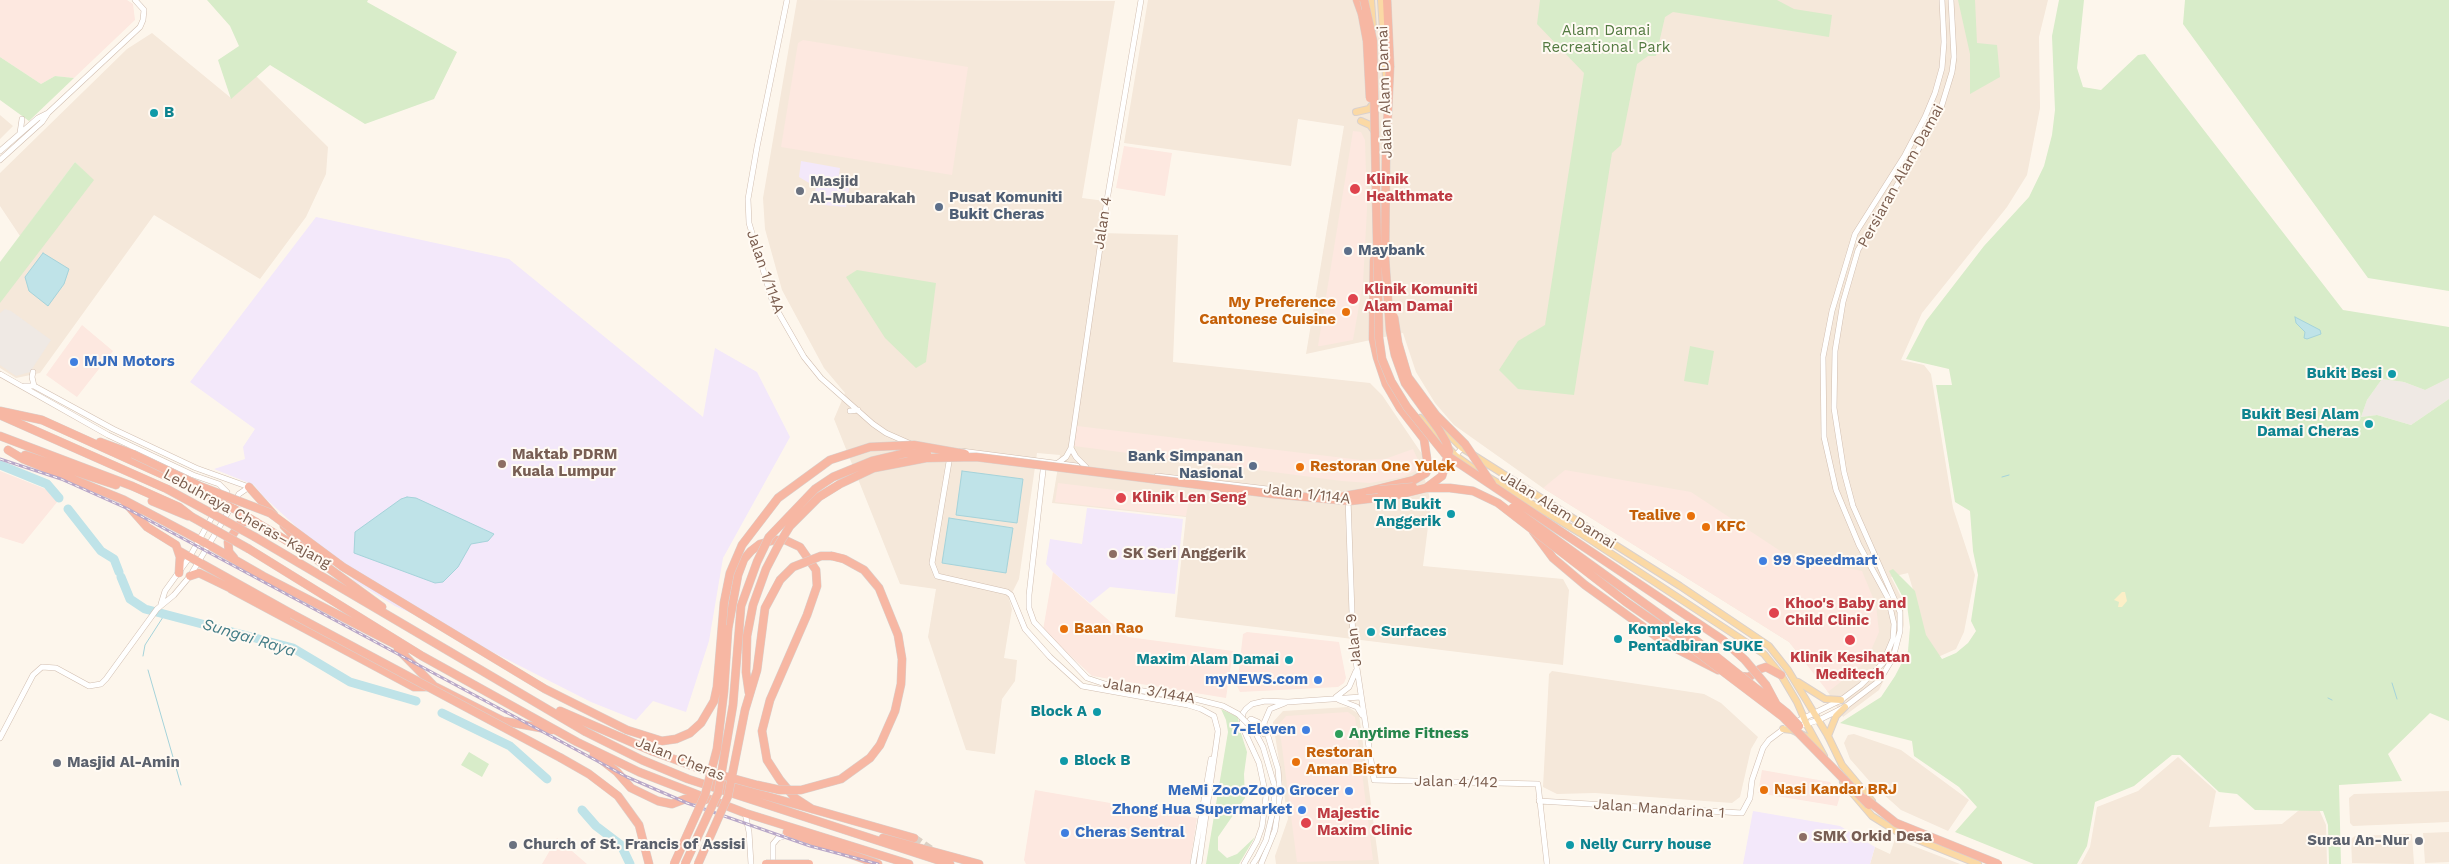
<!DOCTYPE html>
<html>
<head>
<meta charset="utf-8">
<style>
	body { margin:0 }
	canvas { display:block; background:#fdf6ec }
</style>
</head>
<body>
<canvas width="2449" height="864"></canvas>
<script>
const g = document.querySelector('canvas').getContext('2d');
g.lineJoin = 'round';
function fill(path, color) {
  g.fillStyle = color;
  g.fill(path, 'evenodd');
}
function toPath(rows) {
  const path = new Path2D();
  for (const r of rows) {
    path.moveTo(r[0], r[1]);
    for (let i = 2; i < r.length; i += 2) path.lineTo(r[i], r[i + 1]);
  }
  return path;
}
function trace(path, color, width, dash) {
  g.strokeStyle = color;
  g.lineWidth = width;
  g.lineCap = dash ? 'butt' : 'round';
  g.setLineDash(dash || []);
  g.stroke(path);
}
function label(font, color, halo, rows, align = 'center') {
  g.font = font + ' "Work Sans",sans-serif';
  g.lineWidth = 4;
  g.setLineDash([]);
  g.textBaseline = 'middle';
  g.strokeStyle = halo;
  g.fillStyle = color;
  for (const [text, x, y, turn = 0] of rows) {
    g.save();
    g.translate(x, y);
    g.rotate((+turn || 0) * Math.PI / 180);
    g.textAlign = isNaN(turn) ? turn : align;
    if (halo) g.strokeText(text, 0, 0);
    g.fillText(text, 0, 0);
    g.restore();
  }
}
fill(toPath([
	[797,0,1115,1,1082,198,1105,201,1100,233,1178,235,1173,362,1370,383,1382,395,1422,454,1423,472,1431,503,1423,566,1563,579,1569,590,1563,665,1175,617,1186,517,1052,503,1060,455,1037,453,1019,579,1009,599,1012,609,1004,658,1017,660,1015,681,1002,699,995,754,966,750,928,637,936,589,900,584,834,419,845,393,824,368,782,290,765,229,763,198],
	[1148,0,2048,0,2039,37,2040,108,2027,175,2007,207,1922,313,1901,360,1924,365,1931,374,1953,508,1975,575,1964,632,1956,649,1938,657,1918,653,1920,613,1908,573,1891,577,1903,601,1904,625,1896,656,1879,690,1843,717,1820,679,1789,642,1543,488,1454,425,1435,403,1416,372,1403,333,1306,354,1344,126,1298,119,1291,166,1124,143],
	[152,33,231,98,256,76,328,147,326,174,306,217,260,279,154,215,40,373,16,378,0,368,0,296,93,180,75,162,20,236,0,206,0,173,127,49],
	[0,115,13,126,0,139],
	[1552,671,1704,694,1721,703,1758,737,1751,749,1740,797,1732,803,1595,793,1557,794,1543,787,1549,674],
	[1348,707,1359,714,1379,864,1276,864,1275,856,1288,819,1273,722,1283,711],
	[1854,734,1901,750,1969,800,1948,831,1901,810,1872,784,1850,759,1844,743,1848,735],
	[2178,757,2216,791,2209,827,2282,824,2314,798,2326,825,2327,864,2081,864,2090,847,2097,807,2138,791],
	[2449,791,2449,822,2353,826,2350,823,2349,798,2354,794],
	[2449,832,2449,862,2425,863,2423,833],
	[2412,834,2414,864,2352,863,2351,839,2355,836],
	[1895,839,1960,864,1870,864,1875,847,1890,854]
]), '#f5e8da');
fill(toPath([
	[0,0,127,0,133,4,135,20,74,78,55,76,41,84,0,57],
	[803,40,968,67,952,175,781,147,798,43],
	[1353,131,1361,132,1365,140,1367,209,1363,283,1353,340,1321,346,1318,346],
	[1124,146,1172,153,1165,196,1116,188],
	[82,325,113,351,77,397,46,375],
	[1077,426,1361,460,1385,459,1413,449,1419,462,1417,470,1403,477,1370,483,1342,481,1074,446],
	[1565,470,1691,492,1791,558,1862,571,1876,605,1879,632,1866,662,1828,692,1789,642,1543,488],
	[0,471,48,490,58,501,23,544,0,537],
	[1058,483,1189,499,1186,516,1055,502],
	[1053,572,1128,637,1233,651,1226,698,1092,676,1043,630],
	[1247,632,1339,642,1346,678,1344,683,1338,687,1240,692,1237,686,1243,634],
	[1348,712,1355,717,1373,860,1297,862,1279,724,1286,716],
	[1762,770,1830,782,1840,796,1837,806,1758,793],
	[1035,790,1197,818,1190,864,1026,864,1024,860],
	[557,838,587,864,542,864]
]), '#fde8e0');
fill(toPath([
	[5,309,11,311,51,340,30,372,16,376,0,365,0,313],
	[2449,378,2449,399,2411,425,2377,415,2361,417,2367,400,2382,379,2404,382,2425,390]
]), '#efe9e4');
fill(toPath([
	[801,161,840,168,838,181,850,184,846,207,813,204,816,187,799,177],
	[316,217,509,259,703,417,715,348,757,372,790,437,723,558,709,641,686,712,653,701,636,720,591,702,449,630,395,606,356,582,264,497,254,485,214,469,245,459,243,447,255,429,190,382],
	[1087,508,1183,519,1175,594,1110,587,1090,603,1053,572,1046,564,1050,539,1082,544],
	[1753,811,1840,826,1875,847,1870,864,1743,864]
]), '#f3e8fa');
fill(toPath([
	[207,0,368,0,367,2,457,52,434,99,365,124,270,65,231,99,218,60,239,46,230,26],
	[1540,0,1777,0,1794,9,1832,15,1829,37,1673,12,1665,17,1656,56,1648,56,1637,64,1621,145,1612,153,1574,395,1518,389,1499,370,1518,341,1545,325,1584,73,1537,24],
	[1958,0,1975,0,1977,43,1997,45,2000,77,1970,94,1970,54],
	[2059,0,2084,0,2077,68,2083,87,2101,90,2138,55,2145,54,2343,310,2449,327,2449,378,2425,390,2404,382,2382,379,2367,400,2361,417,2377,415,2411,425,2449,399,2449,721,2430,713,2388,754,2402,781,2339,785,2341,864,2329,864,2328,825,2323,811,2255,810,2237,794,2219,792,2180,755,2172,755,2134,786,2095,802,2087,846,2077,864,2034,864,1955,832,1977,807,1959,787,1914,756,1912,741,1840,723,1881,697,1895,676,1908,651,1910,627,1907,605,1889,571,1893,569,1915,591,1926,635,1942,659,1956,653,1968,643,1976,631,1971,621,1978,575,1973,551,1970,511,1955,502,1936,385,1952,385,1949,369,1906,359,1926,321,1984,246,2029,197,2044,166,2052,135,2055,110,2052,36],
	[2185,0,2449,0,2449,291,2368,278,2183,24],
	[0,57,41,84,55,76,74,78,29,121,0,100],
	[75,162,94,180,0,303,0,262],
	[857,270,936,283,926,362,916,368,885,338,846,277],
	[1690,346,1714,351,1708,385,1684,381],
	[1221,709,1238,717,1240,730,1247,752,1244,774,1245,798,1218,837,1218,850,1227,858,1237,854,1255,837,1239,864,1206,864,1228,732,1226,720],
	[469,752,489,764,482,777,461,765]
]), '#d8ecc9');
fill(toPath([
	[2122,592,2125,592,2127,601,2122,607,2118,607,2119,602,2114,600]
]), '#fcefc7');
const water = toPath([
	[43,253,69,269,64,284,48,306,29,291,25,277,43,253],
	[2295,317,2320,330,2321,334,2307,339,2304,338,2305,332,2296,323,2295,317],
	[962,471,1023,479,1017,523,956,515,962,471],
	[407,497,416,498,494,534,488,541,471,544,458,567,443,582,435,583,354,553,355,532,401,499,407,497],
	[949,518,1013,528,1006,573,942,563,949,518]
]);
fill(water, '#bfe3e8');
trace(water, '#a5d3da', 1);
trace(toPath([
	[2002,477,2009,475],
	[143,656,145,645,165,614],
	[148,670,181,785],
	[2392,683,2397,699],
	[2328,698,2332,700]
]), '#a5d3da', 1);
trace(toPath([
	[0,465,47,484,59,498],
	[68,509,101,551,114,559,119,572],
	[121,577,130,599,145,609,293,648,350,682,416,701],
	[442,713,510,746,547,779],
	[582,810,596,826,621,845,630,864]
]), '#bfe3e8', 9);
trace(toPath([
	[914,838,933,851]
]), '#dcd0c4', 8, [8, 4]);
const minor = toPath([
	[787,0,757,147,748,199,749,223,773,303,804,357,821,378,873,424,886,433,911,444],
	[20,133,22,119],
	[0,151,38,118,48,113,140,27,143,20,144,10,135,0],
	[0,160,42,122,48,113],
	[33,372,32,377,34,386],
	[0,374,108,435,193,475,219,484,227,492],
	[24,386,34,386,113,429,196,468,249,487],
	[850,411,858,410],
	[1071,448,1076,457,1086,467],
	[961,451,1077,466],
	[950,456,932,563,937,576,1007,592,1011,595,1025,629,1050,657,1082,686,1188,705,1201,709,1214,716,1218,731,1199,864],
	[1044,462,1029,595,1029,608,1034,622,1087,678,1111,686,1195,699],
	[1058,463,1066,457,1071,448,1106,206,1141,0],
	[1445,468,1462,448],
	[1157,476,1293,492],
	[1348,499,1353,642,1374,780,1538,784,1547,864],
	[161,604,165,591,189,558,222,499],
	[1336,697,1349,687,1356,671],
	[1339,700,1357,707,1362,715],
	[1794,723,1841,700,1861,685,1883,663,1893,639,1894,624,1888,598,1859,545,1836,490,1824,437,1823,357,1832,311,1855,234,1905,155,1925,117,1935,93,1942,68,1944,42,1942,0],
	[1796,727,1819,720,1845,707,1879,681,1893,658,1900,631,1900,612,1853,506,1844,472,1834,408,1835,351,1843,302,1858,250,1927,135,1941,108,1952,72,1954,57,1951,0],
	[1248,734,1247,723,1251,719,1258,722,1264,734],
	[0,738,33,675,42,667,56,668,89,686,101,684,106,679,157,609,174,595,190,576,239,494,249,487],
	[1539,801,1742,813,1750,798,1752,780,1763,748,1769,740,1785,728],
	[745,813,749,832,751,864],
	[773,864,773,844,778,838,791,834],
	[1193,864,1211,759],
	[1244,864,1257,841,1262,827,1266,796,1259,763,1242,726,1243,713,1246,709,1252,704,1265,701,1288,702,1361,697],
	[1253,864,1257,858],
	[1261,864,1275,830,1280,794,1278,769,1264,723,1270,709,1285,703]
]);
const major = toPath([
	[1371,0,1373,28],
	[1381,0,1386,77],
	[1356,112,1369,109,1375,101],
	[1361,121,1370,125,1375,132],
	[1420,418,1456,456,1470,466,1580,533,1764,654,1781,675,1797,702,1807,725,1824,756],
	[1439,425,1462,448,1478,458,1680,586,1769,646,1788,670,1828,736,1842,765,1872,801],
	[1798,682,1825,699,1841,700],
	[1783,729,1792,730,1814,740],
	[1828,736,1836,716,1845,707],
	[1843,782,1872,816,1896,831,1978,864]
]);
const highway = toPath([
	[1357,0,1362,14],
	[1387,0,1390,66],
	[0,411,42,420,221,501,312,556,382,607],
	[0,415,167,489],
	[0,436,132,486,179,507,192,517],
	[100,442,133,454],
	[8,450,23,459,124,500,209,545,263,576,406,650],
	[25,455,116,485],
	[249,487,274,515],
	[1362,493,1414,480,1426,473,1428,466,1424,439,1400,408,1386,384,1377,357,1373,339,1374,260],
	[124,501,147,527,176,545,180,557,179,573],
	[152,501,188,516],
	[284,526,305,548],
	[1533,531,1553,558,1585,585,1667,644,1718,670],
	[255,537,586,732,642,760,688,779,950,864],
	[249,549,422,656,577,742,639,772,745,813,909,864],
	[179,551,292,614],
	[832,556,844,559,864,570,879,588,898,635,902,659,901,684,895,711,880,745],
	[234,558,229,552,228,542,239,525,244,522,256,522],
	[190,576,199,573,234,590],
	[231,589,414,687,430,687],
	[728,629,738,575,744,559,751,551,760,544,775,540,785,540,800,547,816,570,817,586,807,615,770,700,762,731,767,760,780,780,795,798,812,809],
	[398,649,434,686,503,721,552,730],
	[1739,676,1749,677,1760,669,1766,667,1781,675],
	[560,711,652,751],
	[594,754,617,772,631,788,658,801,672,804,685,799,705,800],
	[561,758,589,774,618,796,639,825,649,864],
	[715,783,749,791,914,838],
	[787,832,878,864],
	[883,838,979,864]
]);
trace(minor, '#d1beb0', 6);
trace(major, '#dad1cd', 8);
trace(highway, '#dad1cd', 9);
trace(minor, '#fff', 5);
trace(major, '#fbd9a5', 6);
trace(highway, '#f7b7a3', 8);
const rail = toPath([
	[0,459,61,479,126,508,627,777,687,803,810,846,878,864]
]);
trace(rail, '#b9a8c9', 3);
trace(rail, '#fffaf3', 1, [4]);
const minorBridge = toPath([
	[1195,699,1223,706,1238,714,1254,730,1263,747,1274,784,1274,807,1266,840,1257,858]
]);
const highwayBridge = toPath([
	[1364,0,1373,41,1379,338,1382,359,1391,381,1407,407,1445,454,1723,640,1745,660,1766,685,1781,713],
	[1362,14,1367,41,1370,98],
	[1390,66,1386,153,1385,258,1390,330,1395,355,1405,383,1439,430,1446,442,1449,451,1442,476,1426,488],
	[1394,317,1398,343,1408,377,1436,415,1465,444,1492,484],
	[133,454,202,487,270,513,343,567,545,689,627,730,662,741,676,739,690,733,701,723,714,701,717,687,724,603,730,573,742,545,778,498,830,460,870,447,914,445,965,454],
	[167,489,255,537],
	[1380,490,1413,487],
	[1344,496,1362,493],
	[1512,508,1698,642,1787,713,1799,726],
	[192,517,249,549],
	[292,614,561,758],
	[749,693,746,672,747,636,753,605,766,569,779,544,790,526,819,497,840,484,874,468,926,458,976,457,1273,494,1350,501,1393,496,1426,488,1450,488,1473,491,1498,503,1626,602,1692,648,1783,717,1869,805],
	[652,751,706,771,757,785,780,790,801,790,841,779,870,758,880,745],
	[1866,799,1896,823,1998,864],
	[674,864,705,795,717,749,724,691,728,629],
	[685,864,718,793,733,705,741,606,757,562,769,537,815,489,833,477,872,461,906,453,927,454],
	[698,864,728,796,745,710,757,670,765,608,780,580,793,567,821,556,832,556],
	[766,864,809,864]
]);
trace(minorBridge, '#d1beb0', 6, []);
trace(highwayBridge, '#dad1cd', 9, []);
trace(minorBridge, '#fff', 5);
trace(highwayBridge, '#f7b7a3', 8);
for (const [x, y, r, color] of [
	[154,113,5,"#0f9aa8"],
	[1355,189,6,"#e0444e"],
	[800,191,5,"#6b7280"],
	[939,207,5,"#5c6f8a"],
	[1348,251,5,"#5c6f8a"],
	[1353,299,6,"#e0444e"],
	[1346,312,5,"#e8710a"],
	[74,362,5,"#3f7fe0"],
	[2392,374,5,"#0f9aa8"],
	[2369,424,5,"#0f9aa8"],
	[502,464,5,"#8d6e63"],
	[1253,466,5,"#5c6f8a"],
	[1300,467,5,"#e8710a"],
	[1121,498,6,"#e0444e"],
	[1451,514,5,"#0f9aa8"],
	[1691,516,5,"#e8710a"],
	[1706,527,5,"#e8710a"],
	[1113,554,5,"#8d6e63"],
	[1763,561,5,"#3f7fe0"],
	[1774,613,6,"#e0444e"],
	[1064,629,5,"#e8710a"],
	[1371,632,5,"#0f9aa8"],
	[1618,639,5,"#0f9aa8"],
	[1850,640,6,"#e0444e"],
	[1289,660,5,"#0f9aa8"],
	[1318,680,5,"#3f7fe0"],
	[1097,712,5,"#0f9aa8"],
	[1306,730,5,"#3f7fe0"],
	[1339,734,5,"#2e9e5b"],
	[1064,761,5,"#0f9aa8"],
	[1296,762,5,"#e8710a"],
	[57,763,5,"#6b7280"],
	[1764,790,5,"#e8710a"],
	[1349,791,5,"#3f7fe0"],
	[1302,810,5,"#3f7fe0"],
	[1306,823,6,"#e0444e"],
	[1065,833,5,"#3f7fe0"],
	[1803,837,5,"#8d6e63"],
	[2419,841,5,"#6b7280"],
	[513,845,5,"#6b7280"],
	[1570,845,5,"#0f9aa8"]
]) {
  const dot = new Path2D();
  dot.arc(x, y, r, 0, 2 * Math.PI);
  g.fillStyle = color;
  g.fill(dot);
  trace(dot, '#fffaf3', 2);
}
label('15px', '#537a41', '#fffaf3', [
	["Alam Damai",1606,31],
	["Recreational Park",1606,48]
]);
label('15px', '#7a5c4d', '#fffaf3', [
	["Jalan Alam Damai",1385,92,-92],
	["Persiaran Alam Damai",1901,176,-61],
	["Jalan 4",1103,223,-81],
	["Jalan 1/114A",765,272,71],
	["Jalan 1/114A",1307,494,7],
	["Jalan Alam Damai",1558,510,32],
	["Lebuhraya Cheras–Kajang",247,519,29],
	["Jalan 9",1354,640,-96],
	["Jalan 3/144A",1149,691,10],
	["Jalan Cheras",680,759,22],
	["Jalan 4/142",1456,782,1],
	["Jalan Mandarina 1",1659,809,4]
]);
label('bold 15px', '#0d838f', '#fffaf3', [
	["B",164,113],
	["Bukit Besi",2382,374,"right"],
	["Bukit Besi Alam",2359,415,"right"],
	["Damai Cheras",2359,432,"right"],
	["TM Bukit",1441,505,"right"],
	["Anggerik",1441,522,"right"],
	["Kompleks",1628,630],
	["Pentadbiran SUKE",1628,647],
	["Surfaces",1381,632],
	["Maxim Alam Damai",1279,660,"right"],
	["Block A",1087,712,"right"],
	["Block B",1074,761],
	["Nelly Curry house",1580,845]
], 'left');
label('bold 15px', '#be3a42', '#fffaf3', [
	["Klinik",1366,180],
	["Healthmate",1366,197],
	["Klinik Komuniti",1364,290],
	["Alam Damai",1364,307],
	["Klinik Len Seng",1132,498],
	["Khoo's Baby and",1785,604],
	["Child Clinic",1785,621],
	["Klinik Kesihatan",1850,658,"center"],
	["Meditech",1850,675,"center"],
	["Majestic",1317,814],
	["Maxim Clinic",1317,831]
], 'left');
label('bold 15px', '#5b616d', '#fffaf3', [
	["Masjid",810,182],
	["Al-Mubarakah",810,199],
	["Masjid Al-Amin",67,763],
	["Surau An-Nur",2409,841,"right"],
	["Church of St. Francis of Assisi",523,845]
], 'left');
label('bold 15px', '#4e5e75', '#fffaf3', [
	["Pusat Komuniti",949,198],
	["Bukit Cheras",949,215],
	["Maybank",1358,251],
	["Bank Simpanan",1243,457,"right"],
	["Nasional",1243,474,"right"]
], 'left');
label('bold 15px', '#c56008', '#fffaf3', [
	["My Preference",1336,303,"right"],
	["Cantonese Cuisine",1336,320,"right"],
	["Restoran One Yulek",1310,467],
	["Tealive",1681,516,"right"],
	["KFC",1716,527],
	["Baan Rao",1074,629],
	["Restoran",1306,753],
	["Aman Bistro",1306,770],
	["Nasi Kandar BRJ",1774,790]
], 'left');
label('bold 15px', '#366cbe', '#fffaf3', [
	["MJN Motors",84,362,"left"],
	["99 Speedmart",1773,561,"left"],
	["myNEWS.com",1308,680],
	["7-Eleven",1296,730],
	["MeMi ZoooZooo Grocer",1339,791],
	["Zhong Hua Supermarket",1292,810],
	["Cheras Sentral",1075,833,"left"]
], 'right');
label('bold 15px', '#785e54', '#fffaf3', [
	["Maktab PDRM",512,455],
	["Kuala Lumpur",512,472],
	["SK Seri Anggerik",1123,554],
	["SMK Orkid Desa",1813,837]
], 'left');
label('bold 15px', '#27864d', '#fffaf3', [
	["Anytime Fitness",1349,734]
], 'left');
label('italic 16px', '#437c86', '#fffaf3', [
	["Sungai Raya",249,638,17]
]);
</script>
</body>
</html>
